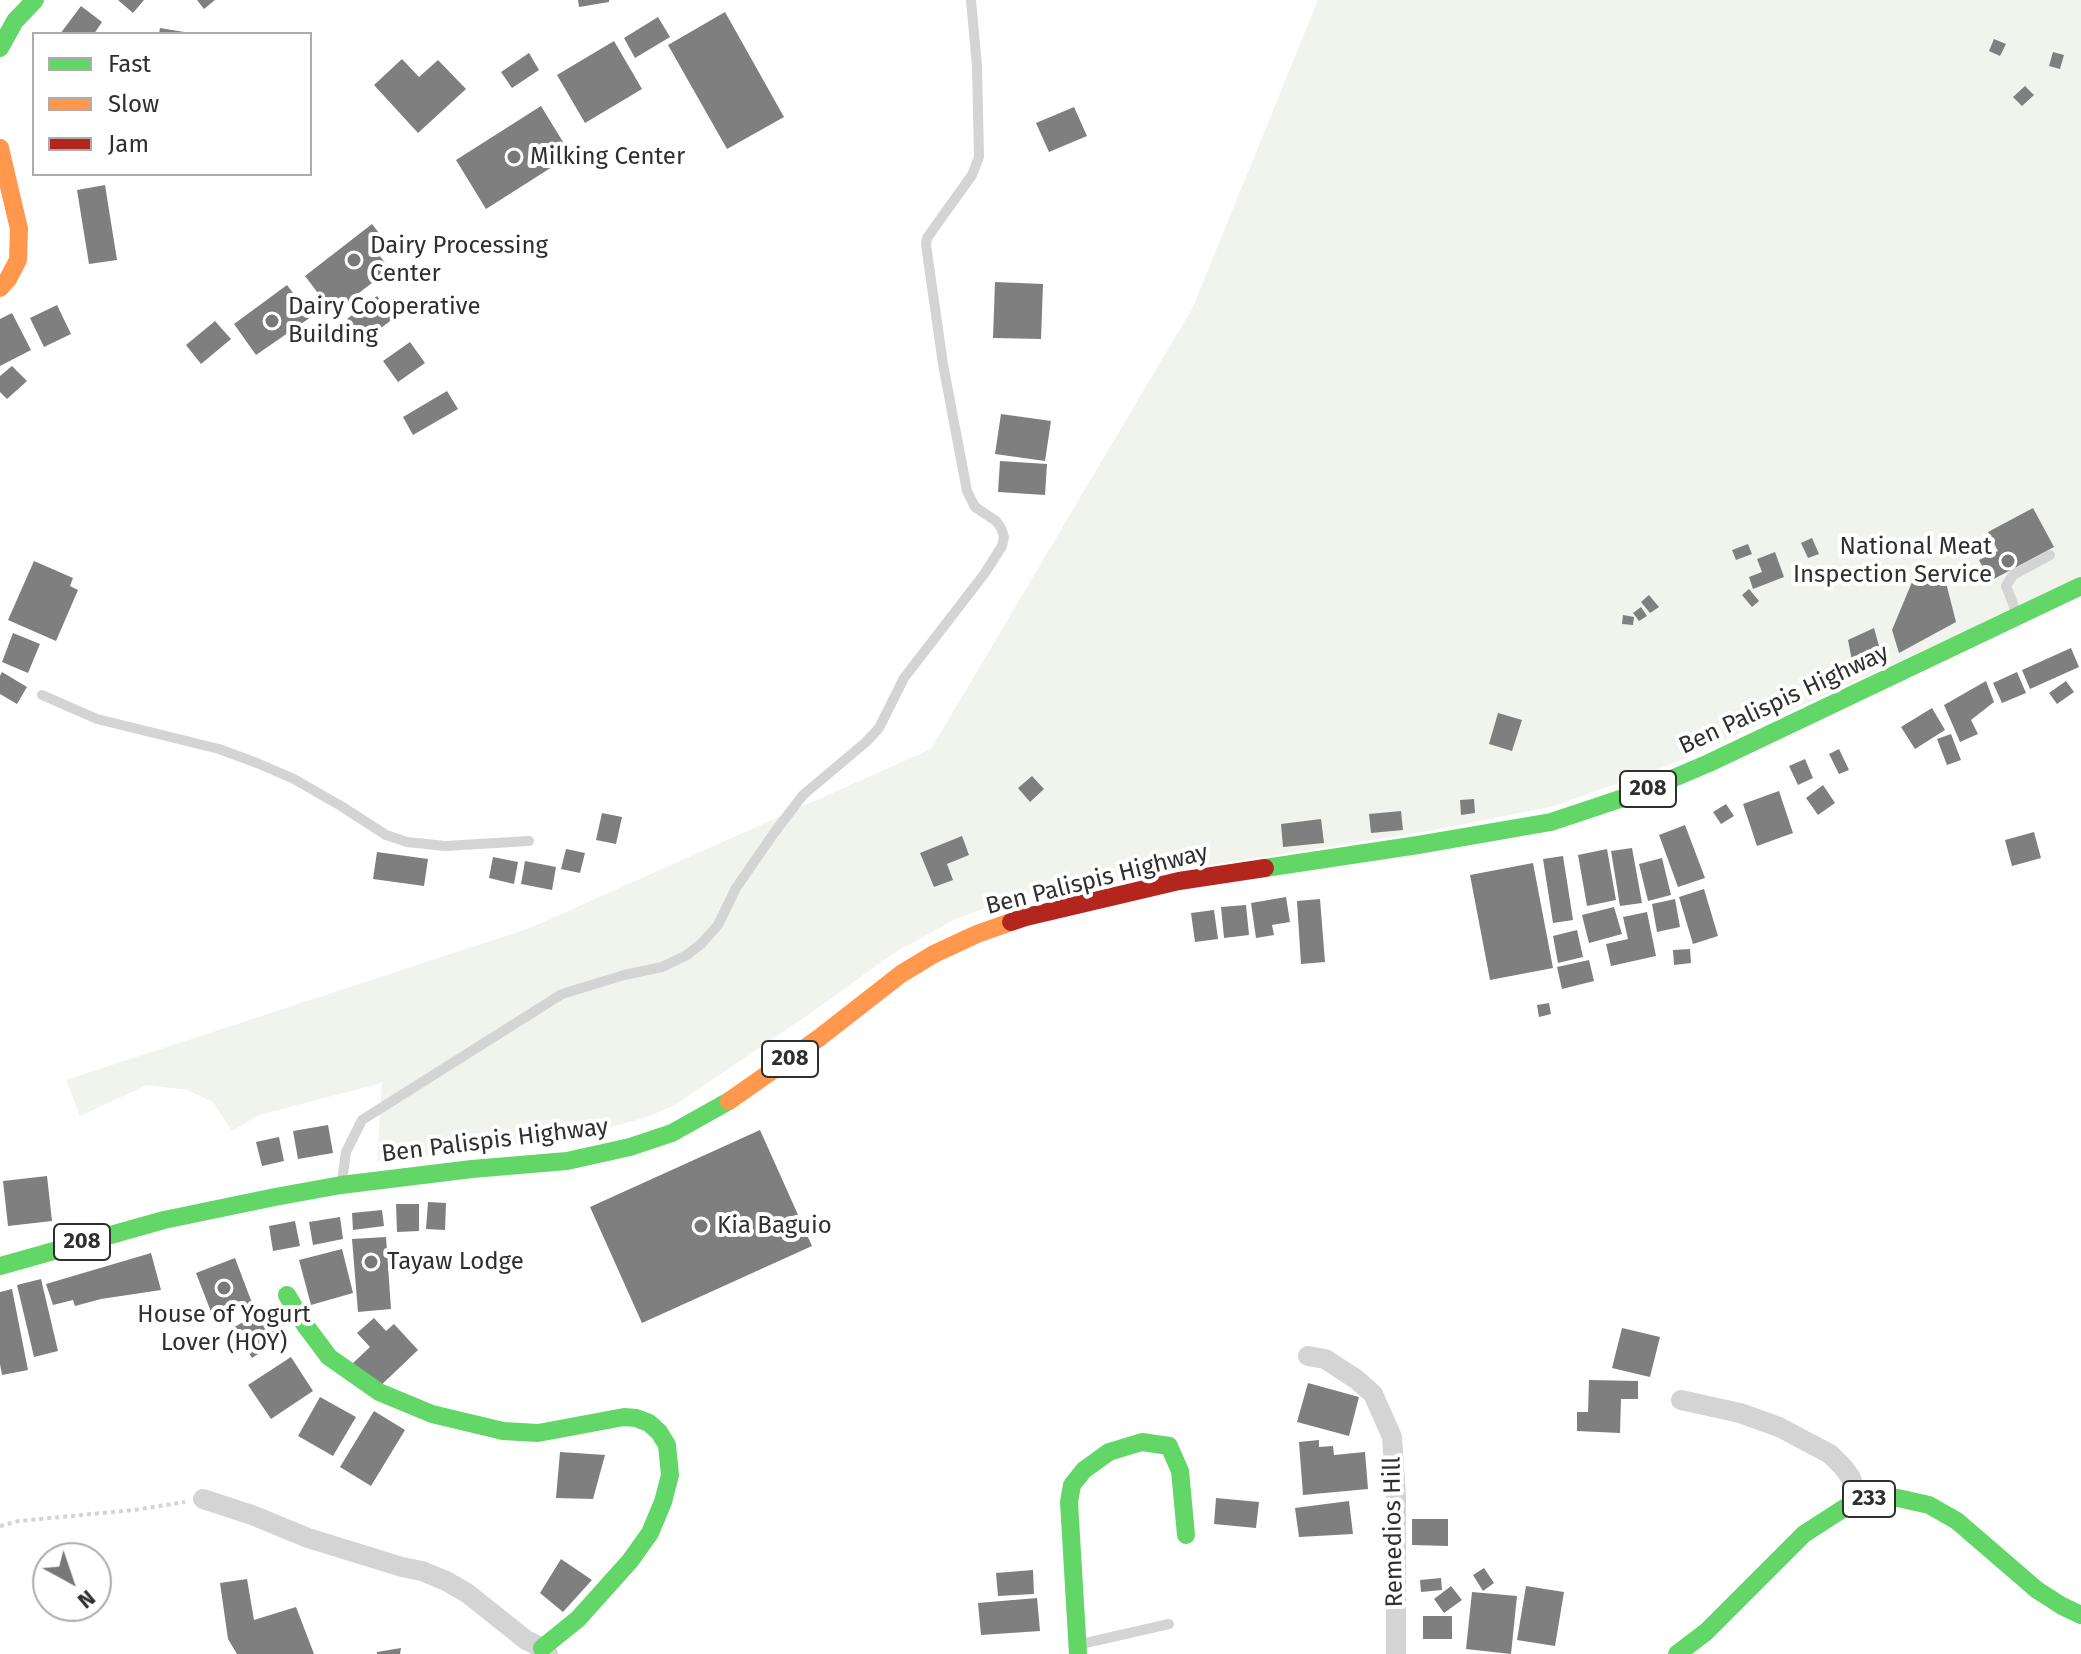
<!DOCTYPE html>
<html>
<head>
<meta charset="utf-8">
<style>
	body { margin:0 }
	#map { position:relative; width:2081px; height:1654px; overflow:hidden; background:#fff; font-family:"Fira Sans",sans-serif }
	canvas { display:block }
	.legend { position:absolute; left:32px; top:32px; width:280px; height:144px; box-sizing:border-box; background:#fff; border:2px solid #acacac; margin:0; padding:10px 14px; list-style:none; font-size:24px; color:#2f2f2f }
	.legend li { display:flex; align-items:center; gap:16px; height:40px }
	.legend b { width:40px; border:2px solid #acacac }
	.north { position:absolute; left:32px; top:1542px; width:80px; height:80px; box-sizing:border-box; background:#fff; border:2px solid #acacac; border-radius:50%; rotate:140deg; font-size:22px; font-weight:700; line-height:32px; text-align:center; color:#2f2f2f }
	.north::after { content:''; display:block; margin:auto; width:28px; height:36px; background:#787878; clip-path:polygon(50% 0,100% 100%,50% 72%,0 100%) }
</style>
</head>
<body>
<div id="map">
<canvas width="2081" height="1654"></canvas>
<ul class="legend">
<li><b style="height:10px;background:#63d668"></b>Fast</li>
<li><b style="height:10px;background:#ff974d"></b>Slow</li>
<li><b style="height:10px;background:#b3261e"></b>Jam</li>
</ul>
<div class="north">N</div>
</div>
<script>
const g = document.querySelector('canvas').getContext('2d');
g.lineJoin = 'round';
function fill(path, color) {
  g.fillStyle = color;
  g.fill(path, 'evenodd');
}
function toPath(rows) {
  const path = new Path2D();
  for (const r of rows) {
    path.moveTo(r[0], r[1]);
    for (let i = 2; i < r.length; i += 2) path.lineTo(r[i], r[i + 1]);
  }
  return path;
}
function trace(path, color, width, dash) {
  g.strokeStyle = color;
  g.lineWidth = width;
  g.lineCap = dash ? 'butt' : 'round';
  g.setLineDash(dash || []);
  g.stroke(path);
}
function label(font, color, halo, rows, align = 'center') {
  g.font = font + ' "Fira Sans",sans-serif';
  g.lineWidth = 8;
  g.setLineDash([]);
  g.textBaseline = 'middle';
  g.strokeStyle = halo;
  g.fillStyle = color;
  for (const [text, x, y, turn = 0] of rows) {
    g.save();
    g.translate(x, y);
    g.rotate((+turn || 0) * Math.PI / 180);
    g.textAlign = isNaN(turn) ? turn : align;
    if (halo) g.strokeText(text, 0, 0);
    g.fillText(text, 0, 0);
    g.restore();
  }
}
fill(toPath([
	[1318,0,2081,0,2081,579,1672,764,1554,806,1429,831,1020,895,956,919,894,953,805,1017,673,1106,647,1117,576,1137,377,1161,382,1083,259,1115,232,1131,213,1102,187,1090,147,1085,80,1116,66,1080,530,928,931,749,1193,307]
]), '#f0f4ed');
fill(toPath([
	[118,0,144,0,133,13],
	[197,0,215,0,204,9],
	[578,0,609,0,609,2,579,7],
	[81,6,102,22,94,34,60,34],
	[725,12,784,117,727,149,668,45],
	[658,17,670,37,635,58,624,38],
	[160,28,184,32,184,34,159,34],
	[1994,39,2006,44,2000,56,1989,51],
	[614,41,642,89,585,123,557,75],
	[2053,52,2064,55,2060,69,2049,66],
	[529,53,539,70,512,88,501,72],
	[402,59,419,77,438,60,466,89,418,133,374,85],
	[2025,86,2034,95,2022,106,2013,97],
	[541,106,571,155,486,209,456,160],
	[1074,107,1087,136,1049,152,1036,123],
	[105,185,117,260,89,264,77,190],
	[372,224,386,242,376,251,390,269,333,313,305,276],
	[995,282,1043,284,1041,339,993,338],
	[287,285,311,317,256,355,234,324],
	[377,296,394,318,364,341,347,319],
	[57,305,71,334,44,347,30,318],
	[12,313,31,350,0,366,0,319],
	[215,321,231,339,201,364,186,345],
	[410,342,425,363,398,382,383,361],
	[12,366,27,381,7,399,0,392,0,376],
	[447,391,458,409,413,435,403,417],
	[1001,414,1051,421,1045,461,995,454],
	[1000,461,1047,464,1045,495,998,492],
	[2033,508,2054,547,1990,581,1979,560,1998,551,1988,532],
	[1812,538,1819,554,1808,558,1801,543],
	[1748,544,1752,554,1736,560,1732,550],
	[1775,552,1784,577,1753,589,1749,577,1762,572,1757,559],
	[34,561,73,578,70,586,78,590,56,641,8,620],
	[1943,571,1956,622,1899,653,1892,630,1912,582],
	[1749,589,1759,601,1752,607,1742,595],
	[1649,595,1659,607,1650,613,1641,602],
	[1641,607,1647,616,1639,621,1633,613],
	[1623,615,1634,617,1633,625,1622,624],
	[1874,628,1884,664,1855,676,1848,640],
	[13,633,40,644,28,673,2,662],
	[2071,648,2079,667,2030,689,2022,670],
	[2,672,27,687,17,704,0,694,0,676],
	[2017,672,2026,693,2002,703,1993,683],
	[1986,681,1994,702,1971,720,1978,734,1960,742,1944,705],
	[2066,681,2074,692,2057,704,2049,693],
	[1932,708,1945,730,1915,749,1901,727],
	[1498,713,1522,720,1512,751,1489,744],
	[1951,734,1961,760,1947,765,1937,739],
	[1839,749,1849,770,1839,774,1829,754],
	[1805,759,1813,778,1798,785,1789,766],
	[1032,776,1044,789,1030,802,1018,788],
	[1823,785,1835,803,1818,815,1806,798],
	[1779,791,1793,833,1757,846,1743,804],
	[1474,799,1475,813,1461,815,1460,800],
	[1726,804,1734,816,1721,824,1713,812],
	[1401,811,1403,830,1371,833,1369,814],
	[602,813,622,817,616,844,596,840],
	[1321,819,1324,843,1283,847,1281,824],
	[1685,825,1705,878,1678,887,1659,835],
	[2034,832,2041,858,2012,866,2005,840],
	[962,836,969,855,947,864,953,880,934,887,920,853],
	[1632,848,1642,903,1620,906,1611,851],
	[566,849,585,853,580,873,561,869],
	[1607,849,1616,900,1587,906,1578,855],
	[377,852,428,859,424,886,373,879],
	[1563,856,1573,920,1553,923,1543,859],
	[493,857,518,862,514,884,489,878],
	[1662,858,1671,895,1648,901,1639,864],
	[525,861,556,867,552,890,521,884],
	[1533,863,1553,968,1490,980,1470,875],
	[1704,889,1718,936,1693,944,1679,897],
	[1286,897,1290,922,1272,925,1274,935,1256,938,1251,903],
	[1320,899,1325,962,1301,964,1297,901],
	[1675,899,1680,927,1657,932,1652,904],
	[1246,905,1249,935,1224,938,1221,907],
	[1614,907,1622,934,1589,943,1582,915],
	[1214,910,1218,939,1195,942,1191,913],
	[1647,912,1656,956,1611,966,1606,944,1628,939,1623,917],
	[1577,930,1583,957,1558,963,1553,936],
	[1690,949,1691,963,1674,965,1673,950],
	[1589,960,1594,981,1562,989,1557,967],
	[1549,1003,1551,1014,1539,1017,1537,1005],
	[328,1125,333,1153,298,1159,293,1131],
	[760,1130,812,1246,642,1323,590,1207],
	[279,1137,284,1161,262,1166,256,1142],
	[47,1176,52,1221,8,1226,3,1181],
	[428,1202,446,1203,445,1230,426,1229],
	[396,1204,419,1204,419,1231,397,1232],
	[382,1210,384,1226,353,1230,352,1213],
	[340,1217,343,1239,313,1245,309,1222],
	[295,1221,300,1246,273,1251,269,1226],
	[386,1237,391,1309,358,1312,352,1239],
	[342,1249,353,1293,311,1305,299,1260],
	[151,1253,161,1290,101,1299,75,1306,73,1300,53,1305,46,1284],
	[235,1258,252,1303,213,1317,196,1273],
	[41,1279,58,1351,34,1357,17,1285],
	[12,1289,28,1370,2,1375,0,1364,0,1292],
	[271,1305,289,1334,252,1358,233,1328],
	[374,1318,386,1331,394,1324,418,1350,376,1390,352,1364,370,1347,357,1333],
	[1622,1328,1660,1337,1650,1377,1612,1368],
	[291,1357,313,1391,271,1419,248,1385],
	[1589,1380,1638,1381,1638,1399,1621,1399,1620,1433,1577,1431,1577,1412,1588,1412],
	[1308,1383,1359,1397,1349,1436,1297,1422],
	[320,1397,356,1417,333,1456,298,1436],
	[374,1411,405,1430,371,1486,340,1467],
	[1319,1440,1319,1447,1333,1446,1334,1455,1365,1452,1368,1489,1303,1495,1299,1442],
	[560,1452,605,1455,593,1499,556,1498],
	[1216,1498,1259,1502,1256,1528,1214,1524],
	[1349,1501,1353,1534,1299,1537,1295,1508],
	[1412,1519,1448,1519,1448,1546,1412,1545],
	[561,1559,592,1580,563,1612,540,1593],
	[1484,1568,1494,1583,1483,1591,1473,1575],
	[1033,1570,1034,1594,998,1596,996,1573],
	[1441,1578,1442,1590,1421,1592,1420,1580],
	[247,1579,254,1620,296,1607,314,1654,237,1654,228,1639,220,1583],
	[1451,1586,1462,1600,1444,1613,1434,1599],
	[1526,1586,1564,1592,1555,1646,1517,1640],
	[1472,1592,1517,1596,1511,1654,1466,1649],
	[1037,1598,1040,1631,981,1635,978,1603],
	[1423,1616,1452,1616,1452,1639,1423,1639],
	[401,1648,400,1654,377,1654,377,1652]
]), '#7f7f7f');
trace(toPath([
	[0,1526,19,1521,134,1510,185,1502]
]), '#d4d4d4', 4, [4, 4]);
trace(toPath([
	[2017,614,2006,586,2013,575,2050,555],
	[42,695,97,719,219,749,257,763,294,779,341,806,386,835,407,842,445,846,529,841],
	[342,1181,346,1152,362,1120,562,994,624,975,662,967,687,955,702,943,718,925,736,888,774,833,803,795,866,742,879,728,904,678,985,573,1002,546,1004,537,1001,528,996,521,975,507,967,491,943,364,926,245,927,238,972,175,979,157,977,66,971,0],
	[1081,1644,1169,1624]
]), '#d4d4d4', 10);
trace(toPath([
	[1308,1356,1325,1359,1356,1379,1373,1394,1392,1437,1396,1496,1396,1654],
	[1681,1400,1740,1413,1779,1427,1830,1454,1843,1467,1851,1478,1858,1501],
	[203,1499,252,1515,308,1538,402,1567,422,1571,446,1581,467,1593,526,1640,542,1648,548,1654]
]), '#d4d4d4', 20);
trace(toPath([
	[0,48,15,21,35,0],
	[1265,868,1418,845,1551,822,1641,792,1709,763,2081,586],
	[0,1266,164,1220,275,1197,341,1185,472,1169,567,1161,630,1147,672,1133,729,1101],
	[287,1295,305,1325,329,1357,379,1392,432,1414,503,1431,538,1433,624,1417,636,1418,649,1423,659,1432,667,1445,670,1475,663,1502,650,1533,630,1561,578,1619,542,1648],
	[1078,1654,1069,1502,1072,1485,1084,1470,1109,1452,1142,1442,1169,1446,1180,1471,1186,1535],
	[1677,1654,1706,1632,1804,1534,1849,1505,1871,1498,1898,1498,1929,1505,1957,1521,2037,1590,2062,1606,2081,1615]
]), '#63d668', 18);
trace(toPath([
	[0,148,19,229,18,260,8,279,0,288],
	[729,1101,819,1038,901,974,934,954,977,934,1011,922]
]), '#ff974d', 18);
trace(toPath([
	[1011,922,1026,917,1179,881,1265,868]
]), '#b3261e', 18);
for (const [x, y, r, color] of [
	[514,157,8,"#787878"],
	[354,260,8,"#787878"],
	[272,321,8,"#787878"],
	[2008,561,8,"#787878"],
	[701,1226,8,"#787878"],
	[371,1262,8,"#787878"],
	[224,1288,8,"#787878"]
]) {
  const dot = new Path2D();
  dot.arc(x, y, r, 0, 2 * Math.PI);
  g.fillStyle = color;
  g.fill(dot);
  trace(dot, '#fff', 3);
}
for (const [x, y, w] of [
	[1648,789,56],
	[790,1059,56],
	[82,1242,56],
	[1869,1499,52]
]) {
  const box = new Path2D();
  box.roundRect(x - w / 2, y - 18, w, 36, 6);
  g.fillStyle = '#fff';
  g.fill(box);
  trace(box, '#2f2f2f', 2);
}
label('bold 22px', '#2f2f2f', null, [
	["208",1648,789],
	["208",790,1059],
	["208",82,1242],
	["233",1869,1499]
]);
label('24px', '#2f2f2f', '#fff', [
	["Milking Center",530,157],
	["Dairy Processing",370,246],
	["Center",370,274],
	["Dairy Cooperative",288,307],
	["Building",288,335],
	["National Meat",1992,547,"right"],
	["Inspection Service",1992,575,"right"],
	["Kia Baguio",717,1226],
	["Tayaw Lodge",387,1262],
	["House of Yogurt",224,1315,"center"],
	["Lover (HOY)",224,1343,"center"]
], 'left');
label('24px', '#2f2f2f', '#fff', [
	["Ben Palispis Highway",1784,700,-25],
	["Ben Palispis Highway",1097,880,-14],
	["Ben Palispis Highway",495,1141,-7],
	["Remedios Hill",1394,1532,-91]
]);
</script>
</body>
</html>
